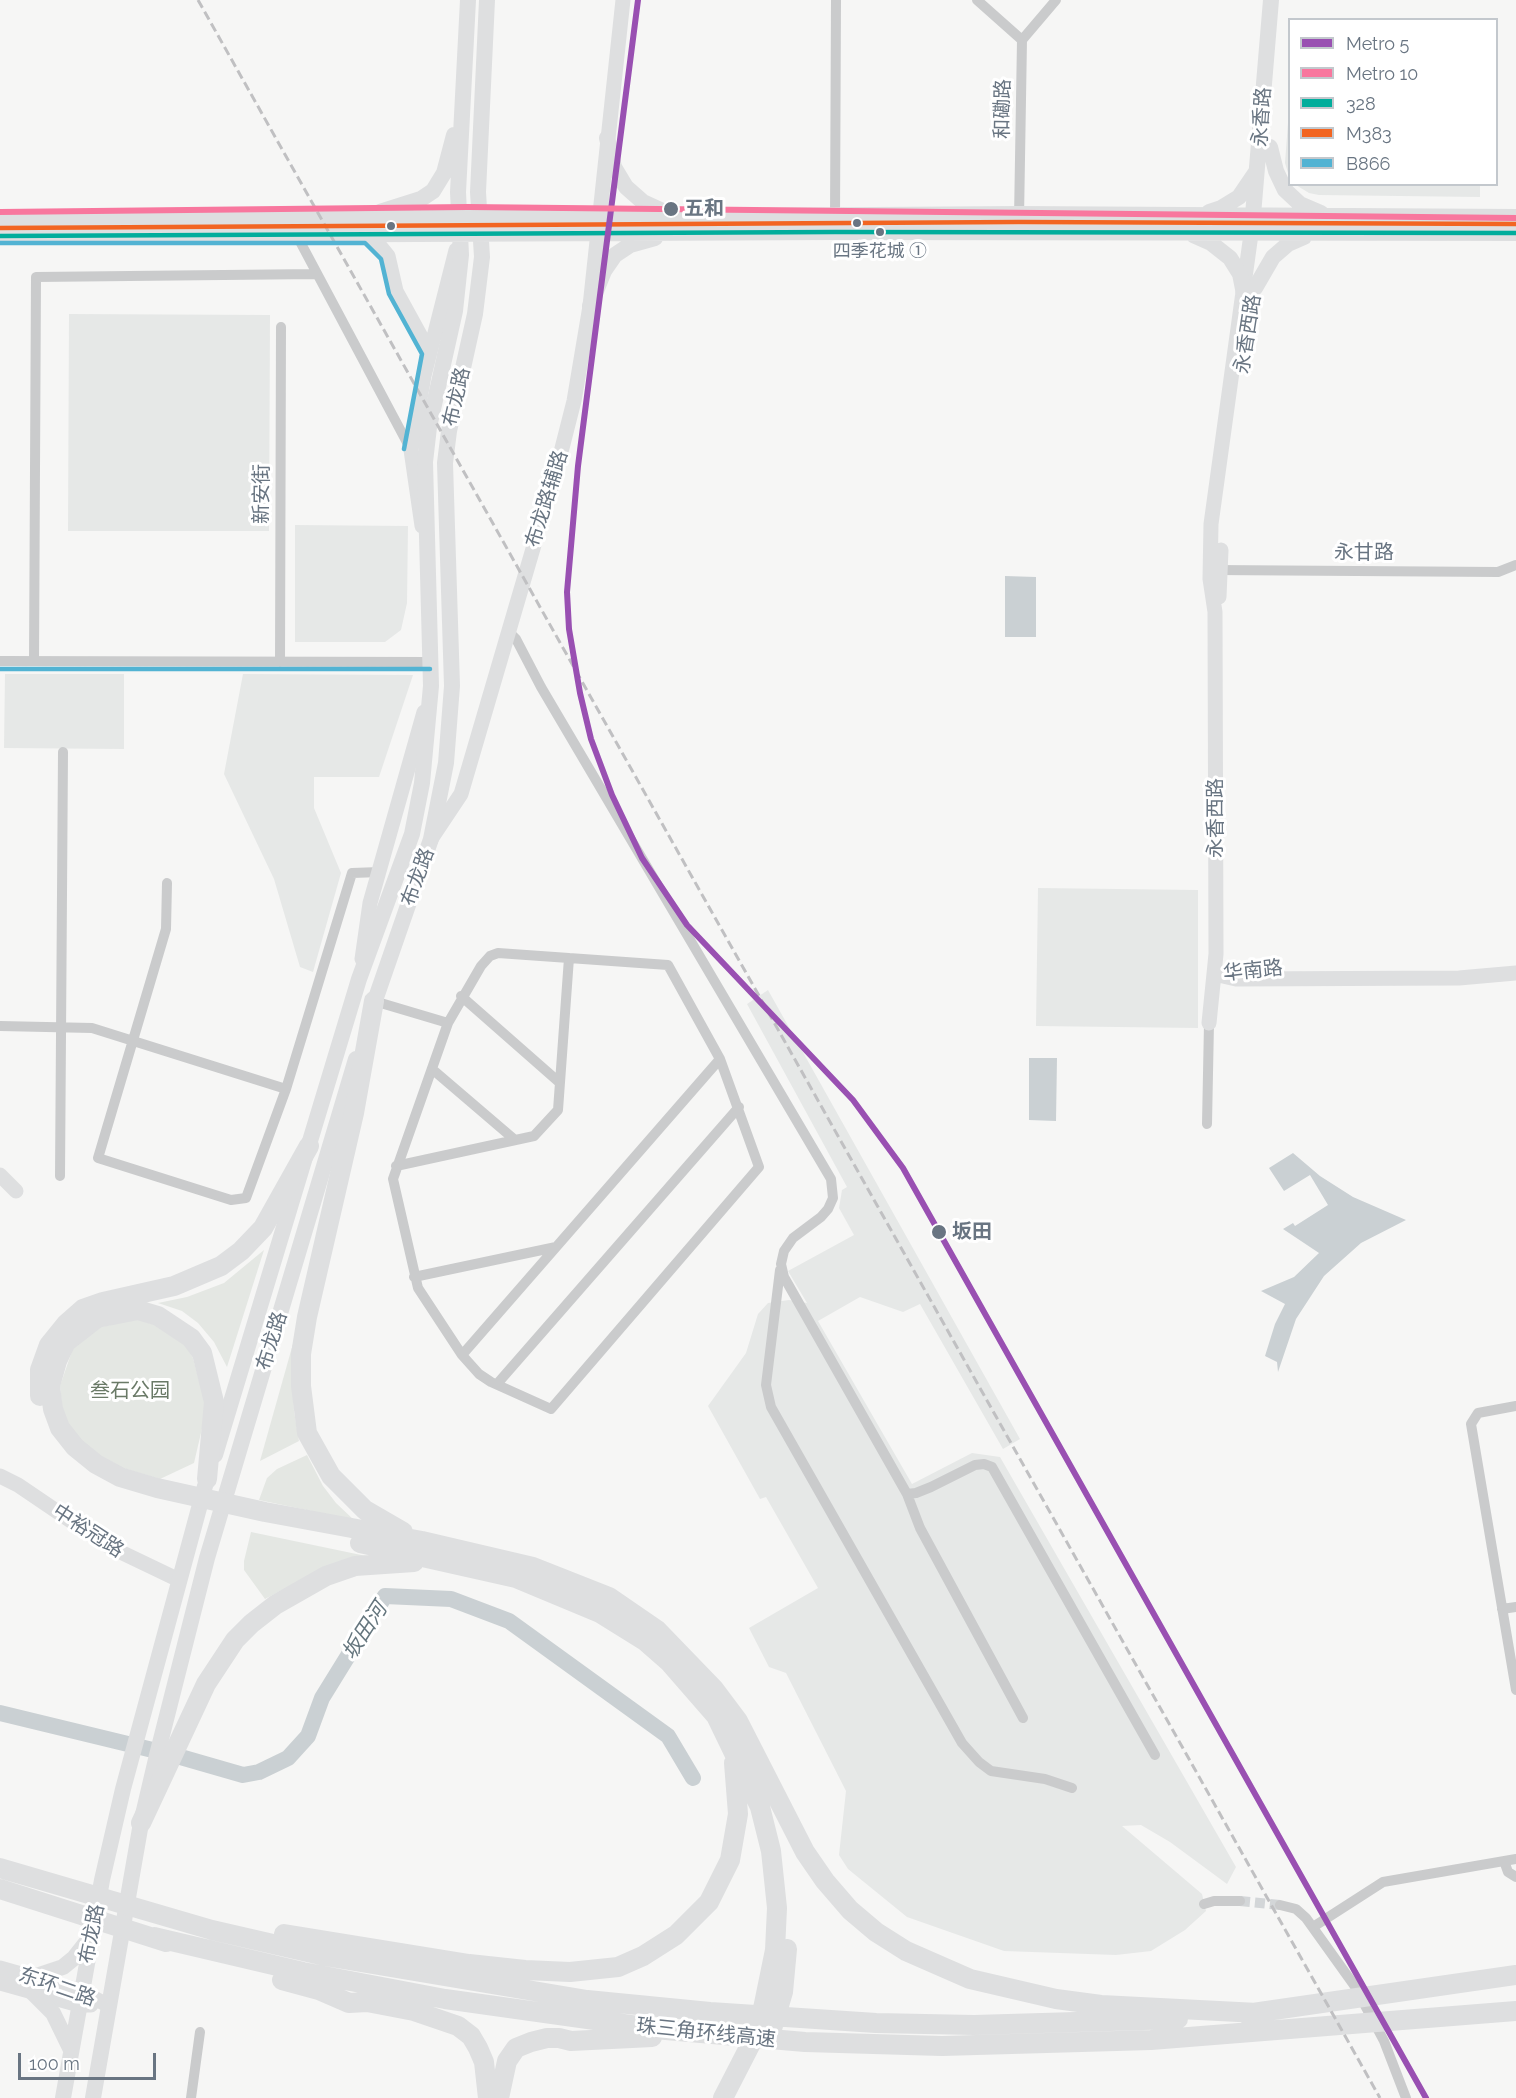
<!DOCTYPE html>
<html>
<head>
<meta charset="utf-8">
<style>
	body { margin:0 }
	#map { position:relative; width:1516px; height:2098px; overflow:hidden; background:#f6f6f5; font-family:Raleway,sans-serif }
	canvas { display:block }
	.legend { position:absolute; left:1288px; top:18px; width:210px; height:168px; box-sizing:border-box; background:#fff; border:2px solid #c3c8cd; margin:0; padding:8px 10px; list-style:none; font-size:18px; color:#697582 }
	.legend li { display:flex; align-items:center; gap:12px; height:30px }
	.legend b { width:30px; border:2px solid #c3c8cd }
	.scale { position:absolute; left:18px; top:2053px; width:138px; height:27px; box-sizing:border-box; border:3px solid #697582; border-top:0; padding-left:8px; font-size:18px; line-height:21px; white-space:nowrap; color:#697582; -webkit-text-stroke:4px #fff; paint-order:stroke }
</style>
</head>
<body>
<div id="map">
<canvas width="1516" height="2098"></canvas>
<ul class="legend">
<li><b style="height:8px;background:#9950b2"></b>Metro 5</li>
<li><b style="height:8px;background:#f8779e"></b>Metro 10</li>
<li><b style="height:8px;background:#01ad9c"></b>328</li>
<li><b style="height:8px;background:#f26522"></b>M383</li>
<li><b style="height:8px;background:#52b3d3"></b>B866</li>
</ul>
<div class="scale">100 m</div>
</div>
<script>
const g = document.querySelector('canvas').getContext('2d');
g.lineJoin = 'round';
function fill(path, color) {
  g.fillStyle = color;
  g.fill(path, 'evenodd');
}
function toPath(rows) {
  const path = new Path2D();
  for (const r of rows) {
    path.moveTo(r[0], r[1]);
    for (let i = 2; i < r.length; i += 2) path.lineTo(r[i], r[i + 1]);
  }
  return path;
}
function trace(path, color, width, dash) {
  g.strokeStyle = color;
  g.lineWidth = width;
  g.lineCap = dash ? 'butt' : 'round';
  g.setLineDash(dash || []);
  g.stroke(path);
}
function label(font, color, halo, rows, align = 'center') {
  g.font = font + ' Raleway,"Noto Sans SC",sans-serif';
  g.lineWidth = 6;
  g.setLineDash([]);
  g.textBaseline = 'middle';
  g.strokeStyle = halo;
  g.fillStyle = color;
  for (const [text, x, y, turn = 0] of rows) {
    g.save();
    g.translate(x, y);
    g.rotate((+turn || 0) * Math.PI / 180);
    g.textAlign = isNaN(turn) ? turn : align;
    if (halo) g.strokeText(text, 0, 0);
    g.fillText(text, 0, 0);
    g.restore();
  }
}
fill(toPath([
	[1289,109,1290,176,1289,176,1285,163],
	[1296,185,1480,185,1480,197,1319,195,1309,193],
	[69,314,270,315,269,531,68,531],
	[295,525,408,526,407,603,401,630,385,642,295,642],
	[5,674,124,674,124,749,4,748],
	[243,674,413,675,379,777,314,777,314,808,341,873,313,972,300,967,274,879,224,774],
	[1038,888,1198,890,1198,1028,1036,1026],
	[768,990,1020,1439,1003,1449,920,1304,903,1312,860,1297,818,1321,912,1484,972,1453,1000,1457,1236,1867,1227,1884,1170,1842,1141,1825,1122,1826,1202,1894,1206,1911,1185,1930,1151,1951,1116,1955,1004,1951,907,1917,848,1869,839,1855,846,1791,786,1673,769,1667,749,1628,818,1588,766,1497,760,1499,708,1406,746,1353,758,1314,768,1303,789,1300,807,1303,788,1271,854,1235,839,1208,842,1190,847,1187,747,1004]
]), '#e6e8e7');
fill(toPath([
	[264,1250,227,1367,214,1342,198,1323,182,1311,158,1303,187,1297,224,1283],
	[137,1319,155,1325,185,1344,193,1358,205,1403,204,1420,194,1463,160,1479,123,1468,101,1456,81,1440,68,1424,62,1406,60,1386,73,1348,101,1327],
	[296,1333,293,1379,294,1411,299,1441,260,1461],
	[307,1455,323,1486,336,1503,354,1520,259,1500,267,1478,277,1469],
	[251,1532,366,1556,314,1573,265,1599,244,1570,244,1561]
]), '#e4e7e3');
fill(toPath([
	[1005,576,1036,577,1036,637,1005,637],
	[1029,1058,1057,1058,1056,1121,1029,1120],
	[1293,1153,1320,1176,1353,1197,1406,1220,1361,1243,1324,1276,1296,1319,1278,1372,1277,1362,1265,1356,1275,1324,1285,1304,1261,1291,1294,1277,1319,1253,1283,1229,1293,1223,1295,1226,1328,1205,1310,1175,1284,1191,1269,1168]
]), '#cad0d3');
trace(toPath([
	[0,1713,165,1753],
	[177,1756,243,1775,259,1772,288,1758,308,1736,322,1698,385,1596,451,1599,509,1621,668,1736,693,1778]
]), '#cad0d3', 16);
trace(toPath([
	[1240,1901,1280,1905]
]), '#d3d6d8', 10, [10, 5]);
trace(toPath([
	[977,0,1022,40],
	[1019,218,1022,40,1056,0],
	[835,219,836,0],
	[296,234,411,450],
	[1214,570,1498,572,1516,565],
	[508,631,516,639,541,687,831,1179,833,1198,828,1209,821,1217,793,1238,784,1251,781,1264,784,1277,907,1494,920,1528,1023,1718],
	[0,661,430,662],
	[34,661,36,277,317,274],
	[280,662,281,327],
	[167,883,166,929,98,1158,231,1200,246,1198,286,1089,352,873,380,872],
	[498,953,668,965,720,1059,759,1167,551,1409,491,1382,479,1374,462,1355,418,1288,393,1179,448,1023,481,966,490,956,498,953],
	[461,996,560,1083],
	[374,1001,448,1023],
	[0,1026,92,1028,286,1089],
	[432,1069,515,1140],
	[1207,1124,1209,1023],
	[396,1166,534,1136,558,1110,569,958],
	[60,1176,63,752],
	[780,1270,766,1385,771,1407,962,1743,979,1762,991,1771,1045,1779,1072,1788],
	[414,1277,556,1247],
	[462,1355,720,1059],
	[497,1384,739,1107],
	[1516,1406,1478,1413,1471,1424,1516,1690],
	[907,1494,916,1493,931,1487,975,1465,984,1464,992,1467,1155,1755],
	[1502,1609,1516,1607],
	[1504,1861,1508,1872,1516,1877],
	[1204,1904,1214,1901,1240,1901],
	[1280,1905,1296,1909,1306,1918,1354,1985,1384,2041,1406,2098],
	[1313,1927,1383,1882,1516,1859],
	[191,2098,200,2032]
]), '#cacbcc', 10);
trace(toPath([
	[363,234,375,240,388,256,396,291,430,353],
	[422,526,411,450,424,376,456,250],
	[1219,597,1221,550],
	[431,839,461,794,559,460,574,401,590,306,623,0],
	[362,959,370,903,424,712],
	[1214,974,1236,979,1459,978,1516,973],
	[1209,1023,1216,954,1215,612,1210,579,1211,524,1251,234],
	[0,1175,16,1191],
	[0,1476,18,1485,108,1546,179,1580],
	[0,1968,81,1991,109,2006],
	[0,1983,79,2005,91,2005]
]), '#dedfe0', 15);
trace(toPath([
	[607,138,614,167,626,187,643,202,667,213],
	[1270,147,1276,171,1285,190,1300,204,1321,213],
	[380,212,421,199,433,191,444,173,454,135],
	[1209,212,1221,208,1239,197,1256,172],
	[0,221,1019,214,1516,217],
	[1252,227,1271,0],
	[1193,235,1211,243,1230,258,1240,274,1244,294],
	[0,236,835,232,1516,233],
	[1255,288,1273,257,1288,244,1304,237],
	[590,306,604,271,615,255,630,245,655,238],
	[371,1012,431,839,446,763,452,686,445,463,449,431,475,314,482,257,478,192,487,0],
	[215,1455,359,979,412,834,422,783,431,686,425,462,429,427,455,311,461,255,458,192,468,0],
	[33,1977,63,1967,74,1958,89,1939],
	[32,1992,53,2013,71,2050],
	[63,2098,102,1880,123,1789,205,1486],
	[93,2098,141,1823,157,1755,207,1558,356,1059]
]), '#dedfe0', 16);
trace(toPath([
	[374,1001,354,1113,307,1317,301,1354,301,1386,307,1433,331,1476,365,1510,403,1532],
	[40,1396,40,1370,49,1345,66,1324,83,1309,103,1302,174,1286,221,1266,241,1251,263,1228,309,1146],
	[207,1479,214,1402,202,1353,191,1338,158,1316,138,1310,97,1318,66,1342,57,1361,50,1386,53,1409,60,1428,75,1447,96,1464,120,1477,157,1488,265,1512,422,1541,533,1567,609,1597,657,1630,714,1689,738,1721,805,1852,825,1881,850,1910,876,1932,906,1951,970,1979,1056,1999,1101,2005,1258,2013],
	[360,1543,516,1578,600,1613,645,1641,669,1662,716,1716,760,1807,771,1851,777,1908,775,1950,759,2028,723,2098],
	[141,1823,206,1684,235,1640,252,1623,275,1605,326,1576,355,1566,414,1562],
	[0,1868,212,1930,325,1956,587,2000,710,2012,876,2023,974,2025,1178,2019],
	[0,1889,166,1942],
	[284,1934,469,1964,525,1970,570,1972,618,1967,643,1956,676,1935,709,1902,730,1860,738,1814,734,1763],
	[154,1937,303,1972,445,1999,666,2030,805,2042,942,2046,1151,2040,1516,2011],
	[282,1980,319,1990,349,2003,367,2002,414,2011,458,2026,471,2036,478,2048,484,2062,488,2098],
	[1246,2014,1516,1975],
	[772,2029,783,1992,787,1949],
	[499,2098,507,2061,516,2048,531,2042,547,2038,559,2038,571,2041,652,2037]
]), '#dedfe0', 20);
trace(toPath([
	[198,0,1380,2098]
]), '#c0c0c2', 3, [9, 4.5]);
trace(toPath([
	[0,236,835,232,1516,233]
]), '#01ad9c', 4.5);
trace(toPath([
	[0,228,1019,222,1516,224]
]), '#f26522', 4.5);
trace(toPath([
	[0,243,365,243,381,259,389,294,422,354,404,449],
	[0,669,430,669]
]), '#52b3d3', 4.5);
trace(toPath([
	[638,0,578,466,567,592,569,629,580,693,591,739,612,795,642,858,687,925,853,1100,903,1168,1426,2098]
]), '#9950b2', 6);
trace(toPath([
	[0,212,468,207,1516,218]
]), '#f8779e', 6);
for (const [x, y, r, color] of [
	[671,209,8,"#697582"],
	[857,223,5,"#697582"],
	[391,226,5,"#697582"],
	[880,232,5,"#697582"],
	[939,1232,8,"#697582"]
]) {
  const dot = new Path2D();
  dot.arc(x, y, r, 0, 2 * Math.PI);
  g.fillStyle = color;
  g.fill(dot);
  trace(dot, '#fff', 2);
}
label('18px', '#697582', '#fff', [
	["四季花城 ①",880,252]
]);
label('20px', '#697582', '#fff', [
	["和磡路",1003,109,-89],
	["永香路",1262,117,-86],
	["永香西路",1248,334,-81],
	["布龙路",457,397,-77],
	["新安街",262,494,-90],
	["布龙路辅路",547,499,-73],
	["永甘路",1364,553],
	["永香西路",1216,818,-90],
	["布龙路",418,877,-70],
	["华南路",1253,971,-6],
	["布龙路",272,1341,-73],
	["中裕冠路",88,1531,33],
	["布龙路",92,1934,-79],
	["东环二路",57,1987,19],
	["珠三角环线高速",706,2033,6]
]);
label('bold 20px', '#697582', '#fff', [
	["五和",684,209],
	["坂田",952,1232]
], 'left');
label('20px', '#6a7a67', '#fff', [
	["叁石公园",130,1391]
]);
label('italic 21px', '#65767e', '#fff', [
	["坂田河",365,1631,-57]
]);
</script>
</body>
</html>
